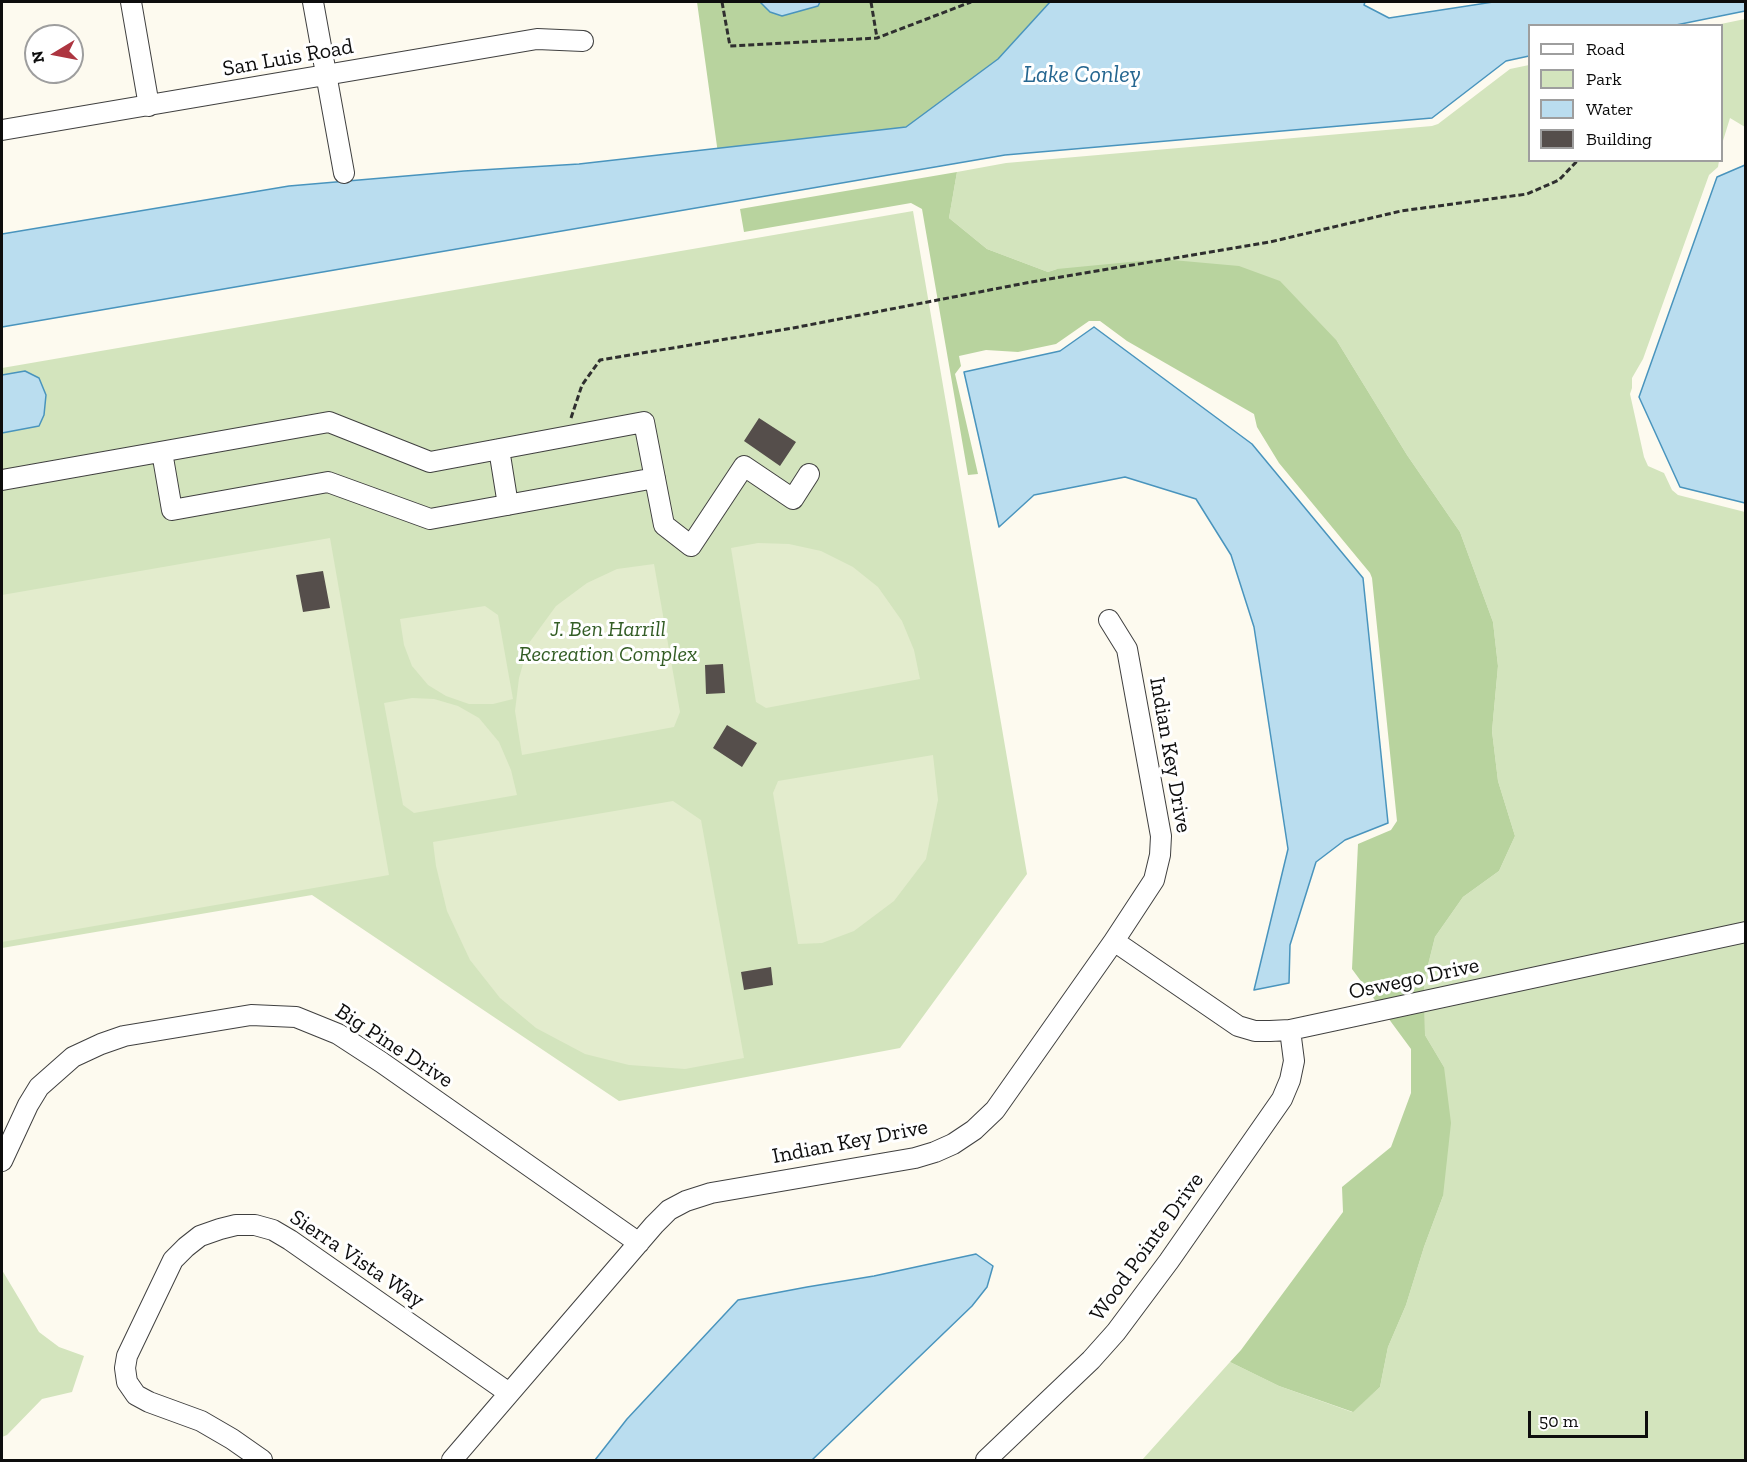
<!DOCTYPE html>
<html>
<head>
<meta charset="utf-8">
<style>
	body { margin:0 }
	#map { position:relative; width:1747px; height:1462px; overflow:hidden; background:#fdfaef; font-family:"Zilla Slab",serif }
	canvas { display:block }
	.frame { position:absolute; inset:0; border:3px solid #0d0d0d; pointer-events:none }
	.legend { position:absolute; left:1528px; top:24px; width:195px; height:138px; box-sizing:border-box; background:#fff; border:2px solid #9e9e9e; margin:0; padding:8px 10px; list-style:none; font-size:18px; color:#0d0d0d }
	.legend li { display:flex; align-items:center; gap:12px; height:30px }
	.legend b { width:30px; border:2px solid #9e9e9e }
	.north { position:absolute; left:24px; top:24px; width:60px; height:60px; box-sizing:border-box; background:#fff; border:2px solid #9e9e9e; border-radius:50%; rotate:260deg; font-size:16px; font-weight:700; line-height:24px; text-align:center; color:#0d0d0d }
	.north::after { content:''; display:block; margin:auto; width:21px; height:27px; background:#ad3540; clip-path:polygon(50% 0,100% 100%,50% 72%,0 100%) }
	.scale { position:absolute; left:1528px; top:1411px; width:120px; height:27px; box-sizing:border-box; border:3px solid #0d0d0d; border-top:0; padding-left:8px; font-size:18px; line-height:21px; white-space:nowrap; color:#0d0d0d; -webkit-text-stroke:4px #fff; paint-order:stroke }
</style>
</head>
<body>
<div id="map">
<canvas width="1747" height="1462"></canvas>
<div class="frame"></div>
<ul class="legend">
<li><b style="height:8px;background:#fff"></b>Road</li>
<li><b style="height:16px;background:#d3e4bd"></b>Park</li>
<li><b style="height:16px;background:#baddef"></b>Water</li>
<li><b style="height:16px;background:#554e4b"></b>Building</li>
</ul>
<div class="north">N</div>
<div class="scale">50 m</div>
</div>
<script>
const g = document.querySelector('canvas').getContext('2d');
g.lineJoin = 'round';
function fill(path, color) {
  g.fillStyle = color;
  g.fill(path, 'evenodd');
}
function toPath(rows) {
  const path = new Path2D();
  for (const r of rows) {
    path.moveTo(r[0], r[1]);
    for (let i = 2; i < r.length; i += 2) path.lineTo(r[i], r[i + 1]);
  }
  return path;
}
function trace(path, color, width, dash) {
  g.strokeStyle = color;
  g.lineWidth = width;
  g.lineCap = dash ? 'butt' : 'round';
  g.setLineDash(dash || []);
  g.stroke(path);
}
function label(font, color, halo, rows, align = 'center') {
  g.font = font + ' "Zilla Slab",serif';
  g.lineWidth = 6;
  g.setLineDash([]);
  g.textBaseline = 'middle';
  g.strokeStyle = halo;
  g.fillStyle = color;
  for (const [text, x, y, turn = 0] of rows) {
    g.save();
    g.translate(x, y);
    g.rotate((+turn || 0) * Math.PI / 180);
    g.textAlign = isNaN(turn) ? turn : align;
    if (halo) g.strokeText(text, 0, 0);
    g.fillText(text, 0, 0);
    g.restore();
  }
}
fill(toPath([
	[1745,19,1745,127,1730,118,1722,144,1722,26,1716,25],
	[1529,65,1530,160,1719,161,1718,167,1709,175,1643,359,1632,378,1632,388,1630,394,1644,457,1648,466,1664,473,1672,490,1678,495,1745,512,1745,1460,1142,1460,1230,1362,1279,1386,1352,1412,1380,1387,1388,1347,1406,1305,1424,1247,1443,1196,1444,1067,1425,1035,1424,981,1435,937,1463,897,1499,871,1515,836,1498,781,1492,731,1498,666,1493,622,1460,532,1407,455,1337,341,1057,269,1048,272,987,249,949,218,957,172,1006,163,1432,126,1438,124,1510,69],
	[913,211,1027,874,900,1048,619,1101,312,895,2,948,2,368],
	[2,1270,39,1332,59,1347,84,1356,72,1392,42,1399,7,1435,2,1437]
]), '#d3e4bd');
fill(toPath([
	[697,2,1050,2,998,59,907,127,720,168],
	[957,172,949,218,987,249,1048,272,1057,269,1161,259,1239,266,1280,281,1337,341,1407,455,1460,532,1493,622,1498,666,1492,731,1498,781,1515,836,1499,871,1463,897,1435,937,1424,981,1425,1035,1444,1067,1451,1123,1443,1196,1424,1247,1406,1305,1388,1347,1380,1387,1353,1412,1279,1386,1230,1362,1241,1350,1343,1212,1342,1187,1391,1147,1411,1093,1411,1049,1352,969,1358,844,1391,830,1397,821,1372,578,1370,573,1279,463,1257,427,1254,414,1127,341,1100,321,1089,321,1056,344,1018,352,986,350,959,356,961,366,955,374,978,474,968,475,922,209,911,203,744,232,740,209]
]), '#b8d39e');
fill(toPath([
	[330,538,389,875,2,942,2,595],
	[758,543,789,544,821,551,853,567,878,587,902,621,914,650,920,679,766,708,756,702,731,548],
	[654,564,680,712,674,727,522,755,515,711,519,678,529,643,556,606,587,583,617,569],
	[485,606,498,615,513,699,493,704,469,704,446,696,428,685,412,666,404,645,400,619],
	[412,698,434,699,458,706,479,718,499,742,511,770,517,795,414,813,403,805,384,703],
	[933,755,938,800,926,859,894,901,854,931,822,943,798,944,773,793,778,781],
	[673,801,701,820,744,1058,685,1069,629,1065,585,1054,536,1028,500,998,470,960,447,911,436,866,433,842]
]), '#e3eccd');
const water = toPath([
	[760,2,820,2,818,6,782,16,770,12,760,2],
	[1050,2,1365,2,1364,5,1389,18,1493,2,1745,2,1745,11,1676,25,1530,26,1529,56,1506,61,1432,118,1005,155,2,327,2,234,289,186,464,171,579,164,906,127,998,59,1050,2],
	[1745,165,1745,503,1680,487,1639,397,1717,177,1745,165],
	[1094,327,1252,444,1363,578,1388,823,1345,840,1316,862,1290,945,1289,983,1254,990,1288,849,1254,627,1231,555,1196,499,1125,477,1034,495,999,527,964,372,1060,351,1094,327],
	[25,371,39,378,46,395,44,415,39,426,2,433,2,375,25,371],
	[976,1254,993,1266,987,1287,972,1306,812,1460,595,1460,627,1419,738,1300,807,1287,874,1276,976,1254]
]);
fill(water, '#baddef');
trace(water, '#4994bd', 1.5);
fill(toPath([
	[759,418,796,442,780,466,744,441],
	[323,571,330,608,303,612,296,575],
	[723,664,725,693,706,694,705,665],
	[727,725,757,743,742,767,713,748],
	[771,967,773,985,744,990,741,972]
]), '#554e4b');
const minor = toPath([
	[131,2,149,106],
	[313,2,344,173],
	[2,130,537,39,583,41],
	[499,449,508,505],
	[162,452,172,510,328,482,430,519,655,478],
	[2,480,329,422,430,462,644,422,664,525,691,546,744,466,793,499,809,474],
	[1114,941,1238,1026,1255,1031,1270,1031,1290,1030,1746,932],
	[2,1161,28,1105,39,1087,73,1057,101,1044,124,1036,251,1015,296,1017,338,1034,381,1062,639,1243],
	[262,1460,232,1439,201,1421,149,1402,136,1395,127,1382,125,1368,127,1356,173,1260,186,1247,200,1236,220,1229,236,1225,255,1225,273,1230,290,1240,509,1393],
	[452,1460,654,1225,669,1210,686,1201,711,1193,915,1158,935,1152,953,1144,974,1130,995,1110,1114,941,1154,880,1160,855,1161,836,1127,649,1109,620],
	[986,1460,1091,1360,1116,1332,1169,1261,1282,1099,1290,1080,1294,1061,1290,1030]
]);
trace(minor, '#404040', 22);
trace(toPath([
	[722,2,730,46,877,38,971,2],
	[871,2,877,38],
	[571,418,582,385,600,360,793,328,1031,282,1270,242,1401,211,1527,194,1559,180,1578,160]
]), '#2f2f2f', 3, [6, 3]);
trace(minor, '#fff', 20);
label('22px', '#0d0d0d', '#fff', [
	["San Luis Road",288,58,-10],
	["Indian Key Drive",1170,755,80],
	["Oswego Drive",1414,979,-12],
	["Big Pine Drive",394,1046,33],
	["Indian Key Drive",850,1142,-11],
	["Wood Pointe Drive",1147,1247,-54],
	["Sierra Vista Way",357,1259,34]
]);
label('italic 22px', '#335d25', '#fff', [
	["J. Ben Harrill",608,630],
	["Recreation Complex",608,655]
]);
label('italic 24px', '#256690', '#fff', [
	["Lake Conley",1082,75]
]);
</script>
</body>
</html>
